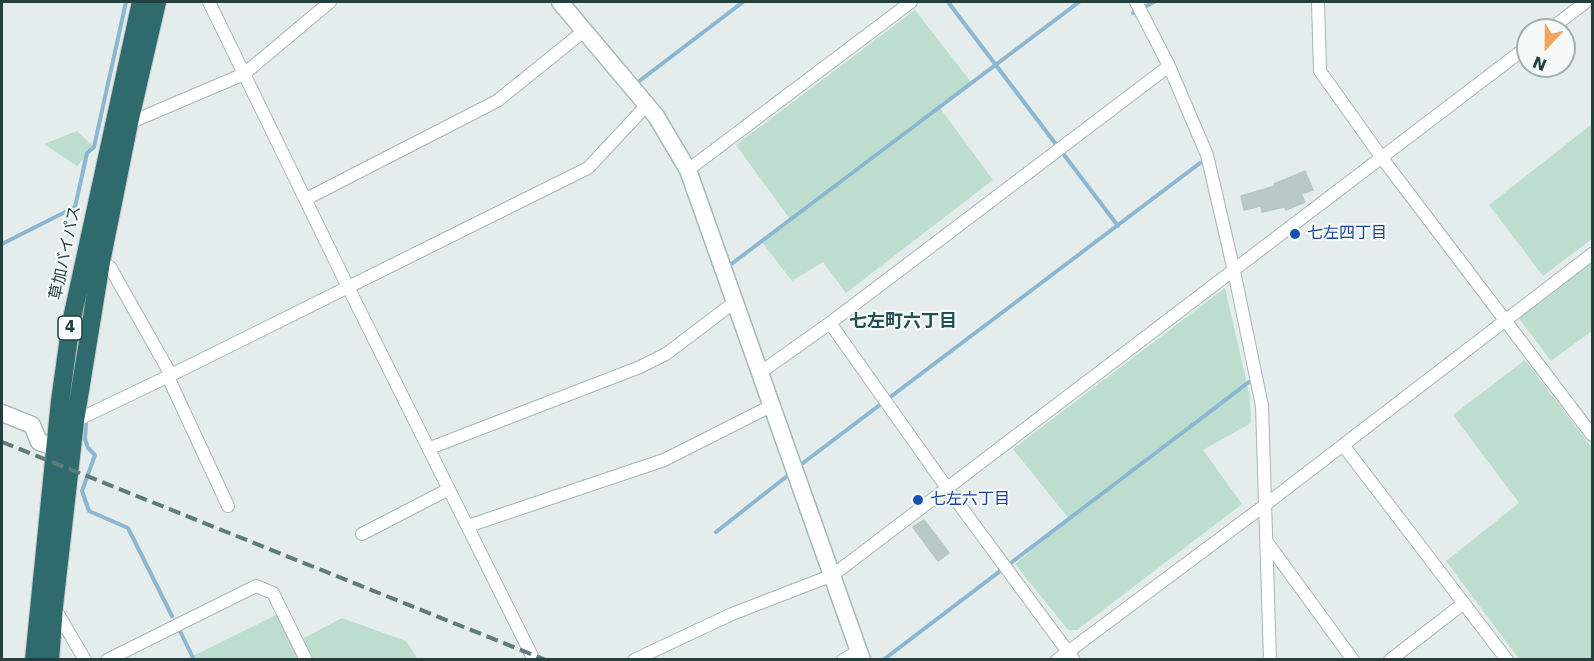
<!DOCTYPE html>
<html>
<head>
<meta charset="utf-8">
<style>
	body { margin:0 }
	#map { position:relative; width:1594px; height:661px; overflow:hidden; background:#e4edeb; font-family:"DejaVu Sans",sans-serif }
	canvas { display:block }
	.frame { position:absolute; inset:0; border:3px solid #233f3e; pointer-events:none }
	.north { position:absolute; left:1516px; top:18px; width:60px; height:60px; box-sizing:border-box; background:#f5faf8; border:2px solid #a1afae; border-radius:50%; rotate:202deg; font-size:16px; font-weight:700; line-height:24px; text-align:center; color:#233f3e }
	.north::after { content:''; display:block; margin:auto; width:21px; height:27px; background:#f2a55e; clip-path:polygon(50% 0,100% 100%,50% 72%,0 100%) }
</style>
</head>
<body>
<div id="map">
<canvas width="1594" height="661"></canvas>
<div class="frame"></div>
<div class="north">N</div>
</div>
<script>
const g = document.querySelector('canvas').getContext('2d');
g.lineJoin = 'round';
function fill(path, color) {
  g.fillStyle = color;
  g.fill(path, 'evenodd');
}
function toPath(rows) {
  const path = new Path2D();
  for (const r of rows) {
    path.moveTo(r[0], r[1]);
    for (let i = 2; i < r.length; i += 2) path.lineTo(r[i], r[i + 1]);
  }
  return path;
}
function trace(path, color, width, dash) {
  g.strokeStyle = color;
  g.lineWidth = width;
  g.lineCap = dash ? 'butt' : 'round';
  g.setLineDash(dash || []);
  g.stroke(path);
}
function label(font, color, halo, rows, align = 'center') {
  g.font = font + ' "DejaVu Sans","Noto Sans JP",sans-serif';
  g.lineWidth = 4.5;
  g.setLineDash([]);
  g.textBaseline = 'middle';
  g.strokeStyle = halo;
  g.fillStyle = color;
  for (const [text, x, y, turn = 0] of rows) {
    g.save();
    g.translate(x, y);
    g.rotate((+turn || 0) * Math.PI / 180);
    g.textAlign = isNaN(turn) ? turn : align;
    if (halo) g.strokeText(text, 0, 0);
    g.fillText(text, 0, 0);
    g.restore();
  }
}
fill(toPath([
	[915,10,971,82,940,108,993,180,846,293,823,262,792,281,762,242,790,219,736,145],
	[1592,124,1592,239,1543,276,1489,205],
	[77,131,94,147,77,166,44,144],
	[1592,261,1592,331,1551,361,1518,317],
	[1225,288,1250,397,1251,423,1203,450,1242,504,1077,630,1068,630,1015,564,1069,519,1013,449],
	[1525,360,1592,448,1592,659,1519,659,1446,561,1519,503,1453,415],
	[278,614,300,659,195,660,193,656],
	[342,618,406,641,418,659,313,659,302,639]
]), '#bddece');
trace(toPath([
	[948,2,1118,226],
	[1133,13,1154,2],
	[638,82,743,2],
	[2,244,75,207,87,153,94,147,126,2],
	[730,265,1079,2],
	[86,423,85,439,88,448,95,455,82,491,89,511,128,528,172,616],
	[799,466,1200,163],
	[716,532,791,473],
	[179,629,194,660],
	[883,660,1249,382]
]), '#8cb7d2', 4);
const building = toPath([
	[1305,171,1313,190,1301,194,1305,202,1286,210,1284,207,1262,212,1261,206,1244,210,1241,196,1275,186,1274,184,1305,171],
	[924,520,949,553,938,561,913,527,924,520]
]);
fill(building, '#b9c8c5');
trace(building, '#b6c7c4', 1.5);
const street = toPath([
	[209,2,348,287,534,660],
	[1136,2,1169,66,1207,155,1234,271,1262,406,1270,660],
	[1318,2,1320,71,1382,158,1592,435],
	[1549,30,1586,2],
	[129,123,244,74,330,2],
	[688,170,911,2],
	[306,199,497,101,584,31],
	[101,262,110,267,171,375],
	[830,323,947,488,1074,660],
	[761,372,830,323,1169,66],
	[168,377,228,506],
	[75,421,171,375,588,168,647,105],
	[1343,445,1507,660],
	[430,448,640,367,666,354,736,301],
	[468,526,664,460,773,405],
	[362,534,449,489],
	[1267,542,1353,660],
	[54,607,85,660],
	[107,660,256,586,273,593,306,660],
	[634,660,732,614,833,575,1528,46],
	[843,660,859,651],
	[1057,660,1265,505,1592,254],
	[1390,660,1464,603]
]);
const secondary = toPath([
	[560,2,656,116,688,170,862,660],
	[2,413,32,425,39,442,55,447]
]);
const highway = toPath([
	[34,660,60,401,71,323,141,2],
	[50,660,54,606,75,421,101,262,129,123,157,2]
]);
trace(street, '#a6b5b4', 14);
trace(secondary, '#a2b9b6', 19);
trace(highway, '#c1c9c9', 20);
trace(street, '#fff', 12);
trace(secondary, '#fff', 16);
trace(highway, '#2f6a6c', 18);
trace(toPath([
	[2,442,546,660]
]), '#5e7b7a', 4, [12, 6]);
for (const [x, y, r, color] of [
	[1295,234,6,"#1a4fb4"],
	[918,500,6,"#1a4fb4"]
]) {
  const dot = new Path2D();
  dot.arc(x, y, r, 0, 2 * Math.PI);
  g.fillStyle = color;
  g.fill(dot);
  trace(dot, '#f5faf8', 2);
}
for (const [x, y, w] of [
	[70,328,24]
]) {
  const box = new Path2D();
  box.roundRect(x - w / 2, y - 12, w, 24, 4.5);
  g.fillStyle = '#f5faf8';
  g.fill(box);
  trace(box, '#233f3e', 1.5);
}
label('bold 15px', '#233f3e', null, [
	["4",70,328]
]);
label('16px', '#164399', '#f5faf8', [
	["七左四丁目",1307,234],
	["七左六丁目",930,500]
], 'left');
label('16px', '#233f3e', '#f5faf8', [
	["草加バイパス",66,253,-78]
]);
label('bold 18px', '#1f5251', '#f5faf8', [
	["七左町六丁目",903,322]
]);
</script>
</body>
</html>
